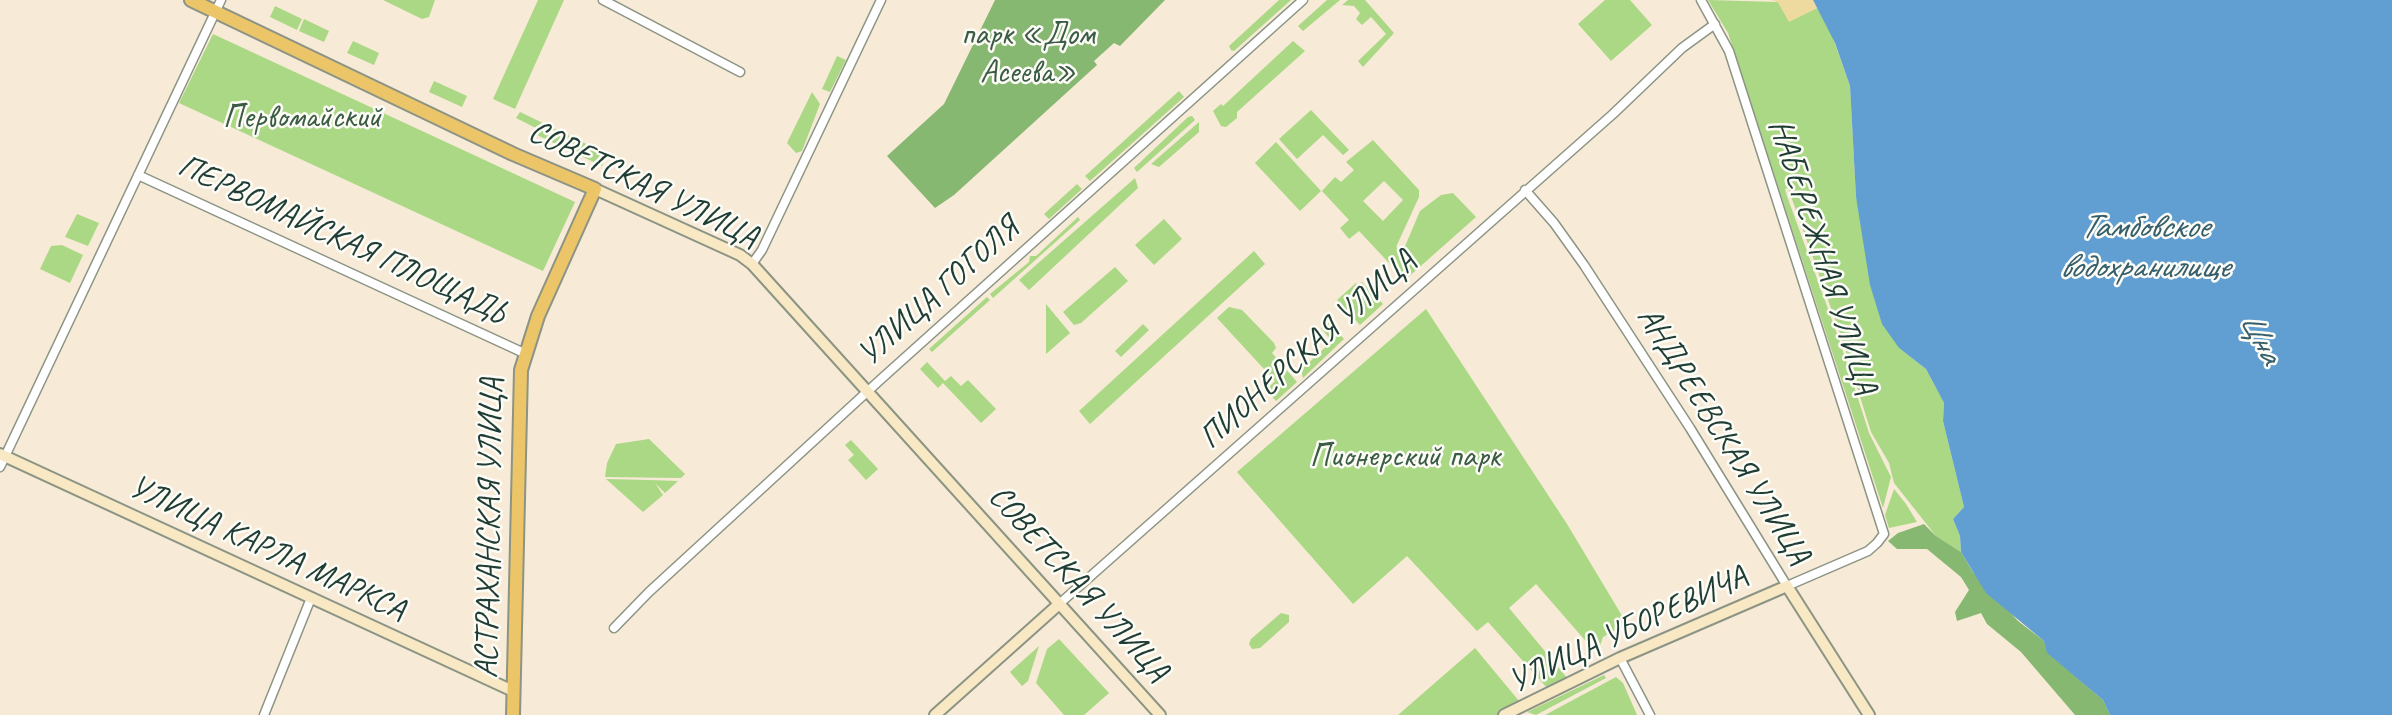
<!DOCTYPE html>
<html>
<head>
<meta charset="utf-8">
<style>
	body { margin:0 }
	canvas { display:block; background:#f7ead6 }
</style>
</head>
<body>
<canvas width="2392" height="715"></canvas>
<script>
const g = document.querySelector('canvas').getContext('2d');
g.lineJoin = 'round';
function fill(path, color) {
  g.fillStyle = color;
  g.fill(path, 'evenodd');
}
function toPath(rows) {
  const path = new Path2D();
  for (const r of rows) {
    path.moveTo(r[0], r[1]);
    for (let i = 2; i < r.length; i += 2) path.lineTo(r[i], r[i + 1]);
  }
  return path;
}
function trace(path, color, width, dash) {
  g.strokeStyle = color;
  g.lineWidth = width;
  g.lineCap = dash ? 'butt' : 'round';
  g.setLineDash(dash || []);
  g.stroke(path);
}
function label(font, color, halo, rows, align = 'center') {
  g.font = font + ' Caveat,sans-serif';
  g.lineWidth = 5;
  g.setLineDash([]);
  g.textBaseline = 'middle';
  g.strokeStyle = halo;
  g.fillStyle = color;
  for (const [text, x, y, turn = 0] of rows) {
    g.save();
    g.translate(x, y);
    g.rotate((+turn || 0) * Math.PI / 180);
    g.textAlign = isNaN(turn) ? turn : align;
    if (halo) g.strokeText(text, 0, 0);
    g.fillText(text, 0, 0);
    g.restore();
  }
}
fill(toPath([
	[383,0,435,0,429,17,422,19],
	[538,0,564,0,515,109,493,99],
	[1279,0,1291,0,1234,51,1231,50,1229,46],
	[1327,0,1340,0,1303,31,1298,26],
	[1348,0,1365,0,1394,33,1363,67,1358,61,1386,34,1371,17,1362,25,1356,19,1360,13,1354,6,1342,5],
	[1605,0,1630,0,1652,25,1611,61,1578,24],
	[1708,0,1778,2,1789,21,1817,8,1829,27,1850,86,1856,197,1899,348,1926,369,1944,403,1943,421,1964,507,1953,519,1960,536,1961,552,1936,536,1894,483,1889,463,1871,432,1842,339,1788,188,1785,189,1787,196,1840,342,1869,433,1891,477,1883,508,1728,33],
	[275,6,302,19,297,30,270,17],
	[304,19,329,31,324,42,299,31],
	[213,34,575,202,543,271,179,103],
	[353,41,379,53,374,65,347,53],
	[1293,41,1305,51,1237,112,1237,118,1226,127,1221,126,1213,111,1221,104,1223,106],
	[837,56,846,60,830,92,822,89],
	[434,81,467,96,462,107,429,92],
	[1179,91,1184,97,1090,181,1085,176],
	[812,92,820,104,802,151,796,153,787,143],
	[1311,110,1349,150,1343,155,1323,135,1297,159,1279,139],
	[520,112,607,154,602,166,535,134,538,129,516,118],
	[1192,116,1195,120,1137,172,1134,168,1188,117],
	[1199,122,1199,132,1159,167,1151,164],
	[1373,140,1419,190,1419,197,1396,247,1403,251,1420,211,1441,195,1453,193,1476,217,1405,280,1359,231,1349,239,1340,228,1349,220,1322,191,1335,177,1341,182,1354,170,1346,162],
	[1384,181,1403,200,1383,221,1363,201],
	[1276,142,1321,191,1300,211,1255,163],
	[1135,178,1138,188,1029,290,1019,280],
	[1077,184,1082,189,1049,219,1044,214],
	[77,214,99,223,88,246,65,237],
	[1078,217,1080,220,993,298,990,294,1029,262,1030,256,1036,256],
	[1164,219,1182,239,1154,265,1135,245],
	[62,245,83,255,70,283,40,269,51,246],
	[1254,251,1265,264,1090,424,1079,411],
	[1115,267,1128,281,1081,323,1074,325,1063,312],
	[1362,282,1383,304,1360,325,1337,300,1356,283,1358,285],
	[987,297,990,300,932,352,929,349],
	[1046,304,1070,333,1046,354],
	[1229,307,1242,310,1274,343,1276,348,1272,353,1297,382,1276,401,1266,390,1275,381,1217,318],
	[1426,309,1567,524,1627,624,1603,637,1597,654,1536,584,1509,608,1568,679,1548,689,1488,622,1477,631,1407,556,1353,604,1237,472],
	[1328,322,1344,339,1303,378,1301,370,1332,341,1321,328],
	[1143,324,1149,330,1121,357,1115,351],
	[927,362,945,381,951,376,961,386,968,380,996,409,981,423,943,383,938,388,920,369],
	[649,439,685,474,681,478,605,477,607,463,616,444],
	[851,440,878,469,866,480,848,460,854,455,845,445],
	[606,479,649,480,678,481,665,493,655,483,663,495,643,512],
	[1894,489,1906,504,1917,522,1889,528,1885,515],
	[1281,613,1289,615,1289,622,1260,648,1252,649,1249,644,1251,639],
	[1059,639,1109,693,1084,715,1064,715,1036,683,1047,649],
	[1039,646,1028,681,1022,686,1010,672],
	[1475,648,1524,707,1509,715,1398,715],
	[1604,675,1606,678,1536,715,1527,712],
	[1616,677,1623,683,1637,715,1545,715]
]), '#aad885');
fill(toPath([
	[995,0,1165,0,1120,46,1114,43,1094,61,1097,65,954,195,935,208,887,156,944,104],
	[1924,524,1936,536,1961,552,1973,572,2018,621,2044,641,2048,653,2103,700,2110,715,2075,715,2021,652,1987,624,1981,613,1957,621,1955,612,1969,590,1961,577,1927,549,1897,549,1888,541,1898,533]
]), '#87b872');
fill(toPath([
	[1771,0,1813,0,1817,8,1789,22,1778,2]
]), '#eeda9e');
fill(toPath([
	[1813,0,2392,0,2392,715,2110,715,2103,700,2047,653,2044,641,1986,593,1961,552,1960,536,1953,519,1964,507,1943,421,1944,403,1926,369,1899,348,1882,324,1870,285,1856,197,1850,86,1835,43]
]), '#619fd3');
const street = toPath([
	[603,0,740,72],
	[138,175,524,353],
	[1525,190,1554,223,1584,265,1690,428,1787,586,1868,551,1877,543,1884,534,1729,51,1701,0],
	[752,264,762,250,881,0],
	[0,467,221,0],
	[1058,605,1613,114,1682,48,1715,24],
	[614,628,649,592,880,380,1303,0],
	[1620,658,1650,715],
	[264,715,311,598]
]);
const secondary = toPath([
	[595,189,740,255,752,264,1160,715],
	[0,454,513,691],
	[935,715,1058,605],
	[1504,715,1620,658,1787,586,1869,715]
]);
const primary = toPath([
	[191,0,513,154,595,189,538,316,521,370,513,715]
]);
trace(street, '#8b9485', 11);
trace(secondary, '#8b9485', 14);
trace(primary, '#8b9485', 16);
trace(street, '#fff', 8);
trace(secondary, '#f8e8c3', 10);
trace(primary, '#edc569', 12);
label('33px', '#3b5c44', '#fdfcf7', [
	["парк «Дом",1028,35],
	["Асеева»",1028,73],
	["Первомайский",302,118],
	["Пионерский парк",1405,457]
]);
label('33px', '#1f3d34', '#fdfcf7', [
	["СОВЕТСКАЯ УЛИЦА",643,185,26],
	["ПЕРВОМАЙСКАЯ ПЛОЩАДЬ",342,240,25],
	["НАБЕРЕЖНАЯ УЛИЦА",1822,257,72],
	["УЛИЦА ГОГОЛЯ",939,292,-42],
	["ПИОНЕРСКАЯ УЛИЦА",1308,350,-42],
	["АНДРЕЕВСКАЯ УЛИЦА",1723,436,58],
	["АСТРАХАНСКАЯ УЛИЦА",490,528,-89],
	["УЛИЦА КАРЛА МАРКСА",267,549,25],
	["СОВЕТСКАЯ УЛИЦА",1078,584,48],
	["УЛИЦА УБОРЕВИЧА",1628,630,-25]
]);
label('italic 35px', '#365f6c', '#fdfcf7', [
	["Тамбовское",2144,228],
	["водохранилище",2144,268],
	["Цна",2260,338,62]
]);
</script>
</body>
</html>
